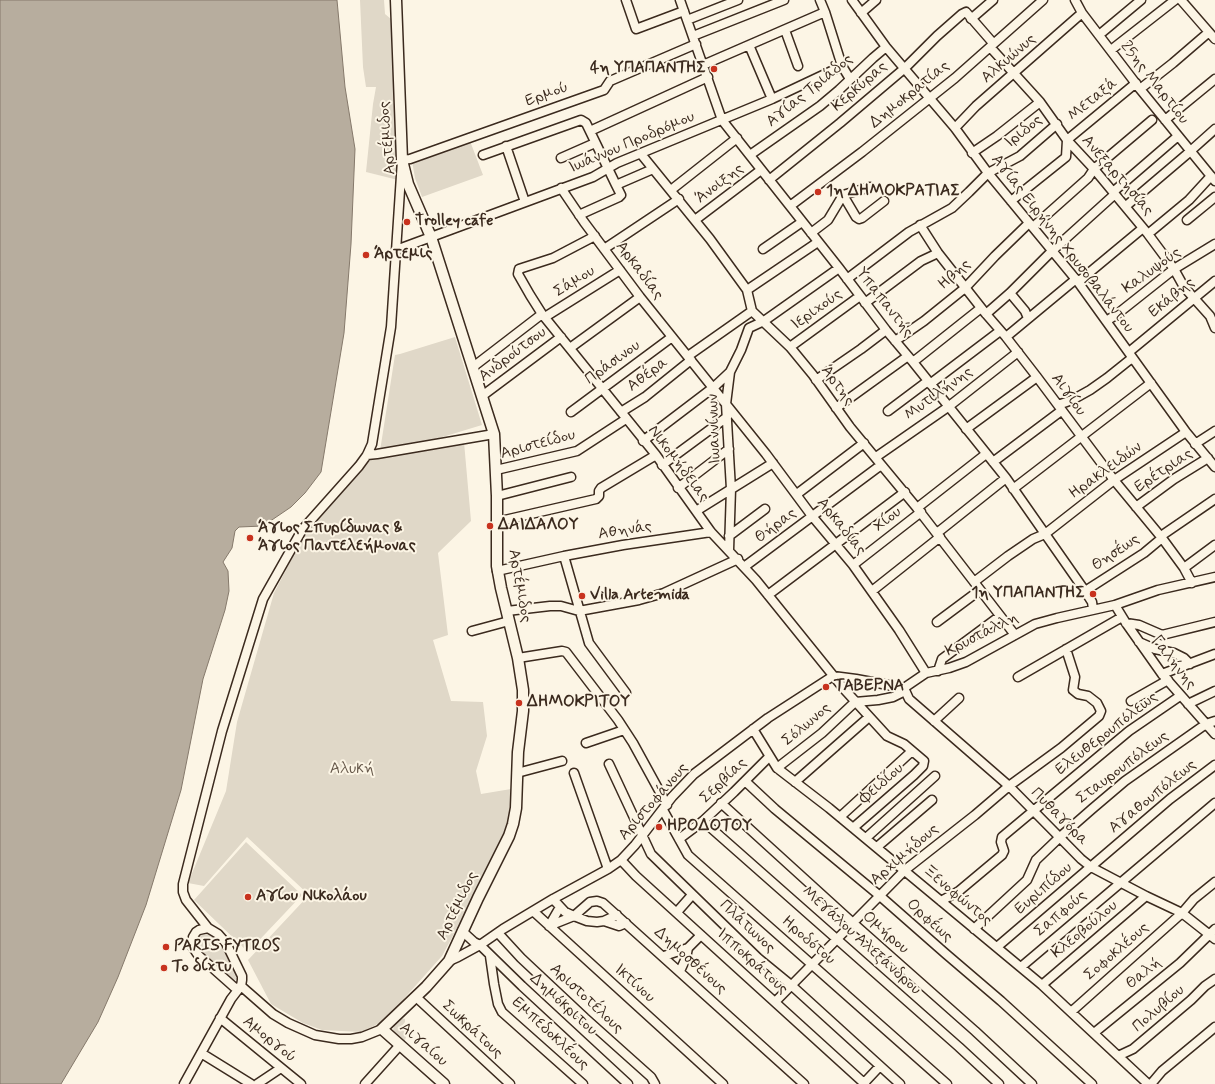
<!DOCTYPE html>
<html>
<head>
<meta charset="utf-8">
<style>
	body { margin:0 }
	canvas { display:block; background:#fcf5e5 }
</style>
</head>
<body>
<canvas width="1215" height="1084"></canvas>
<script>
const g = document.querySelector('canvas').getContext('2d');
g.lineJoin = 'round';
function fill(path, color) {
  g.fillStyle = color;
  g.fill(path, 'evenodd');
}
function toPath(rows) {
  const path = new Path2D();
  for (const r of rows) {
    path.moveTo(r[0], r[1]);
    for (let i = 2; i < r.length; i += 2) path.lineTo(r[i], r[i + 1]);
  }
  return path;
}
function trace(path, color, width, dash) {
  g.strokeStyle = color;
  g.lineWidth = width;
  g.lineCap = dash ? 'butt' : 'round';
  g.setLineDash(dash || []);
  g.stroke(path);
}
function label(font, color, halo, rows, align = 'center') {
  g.font = font + ' Mynerve,sans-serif';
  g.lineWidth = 4;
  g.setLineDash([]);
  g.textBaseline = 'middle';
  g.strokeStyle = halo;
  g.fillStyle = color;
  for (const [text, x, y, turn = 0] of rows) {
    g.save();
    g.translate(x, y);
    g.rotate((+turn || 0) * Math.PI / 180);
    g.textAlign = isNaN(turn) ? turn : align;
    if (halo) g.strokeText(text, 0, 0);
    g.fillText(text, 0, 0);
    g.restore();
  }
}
fill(toPath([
	[360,0,384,0,385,14,391,19,392,68,395,84,398,180,366,172,373,104,376,87,366,87,363,67],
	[470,141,483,175,422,197,415,178,412,161],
	[455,337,482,425,426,442,380,451,395,355,400,354],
	[464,442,471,521,438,553,448,635,433,640,451,701,483,702,487,736,476,771,481,794,511,789,513,812,492,864,442,956,384,1021,361,1032,322,1030,303,1023,271,1004,248,960,309,895,247,837,204,886,188,883,226,791,237,722,274,593,302,539,316,520,369,459],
	[246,842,302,895,248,952,194,900],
	[204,933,211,934,220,943,238,973,239,978,236,980,232,980,198,949,197,940,201,935],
	[401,1018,405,1019,405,1022,401,1027,405,1033,406,1037,404,1043,393,1031,394,1025]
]), '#e0d8c8');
const water = toPath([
	[0,0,337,0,345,87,355,149,351,244,344,333,321,472,305,493,291,507,263,526,239,527,235,531,232,548,223,562,228,571,229,591,225,610,203,679,181,790,146,905,118,977,98,1022,61,1084,0,1084,0,0]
]);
fill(water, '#b7ad9e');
trace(water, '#85796b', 1);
const minor = toPath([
	[626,0,636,29,684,11],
	[680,0,722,120,839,268,886,330,913,362,1006,478,1085,591,1092,602,1093,609],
	[820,0,825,12,842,66,850,79],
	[852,0,886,47,955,128,988,173,1078,282,1186,432,1215,467],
	[1075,0,1082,13,1140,89,1215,181],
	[1181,0,1215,39],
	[861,13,876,0],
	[971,19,993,0],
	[687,20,738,0],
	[785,30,798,66],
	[1099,35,1141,0],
	[693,36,784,0],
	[749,45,772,99],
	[990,47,1040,102,1067,140,1094,169,1148,234,1174,269,1184,287,1210,316,1215,328],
	[1111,50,1175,0],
	[703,65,825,12],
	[1140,89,1173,63,1209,32],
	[1165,120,1215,79],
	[955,128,976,106,1082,13],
	[590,131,708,77],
	[506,146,525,202],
	[972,153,997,136,1040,102],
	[641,154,710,239,747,290,752,311,790,347,813,375,850,427,917,508,1015,635],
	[483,155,581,120,586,123,616,185],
	[750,155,820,106,839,90,873,58,886,47],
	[561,158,595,143],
	[769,180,840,123,905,68,937,36,962,14,966,12,993,43],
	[561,188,584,222,640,297,766,454,812,516,853,565,899,630,926,673],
	[671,190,737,138],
	[1113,192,1178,136],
	[843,195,856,217,859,219,862,218,884,201],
	[1011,201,1066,157,1067,140,1136,83],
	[790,206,862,152,955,78,1043,0],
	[1126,206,1186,155,1215,129],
	[579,215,619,197,621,195,616,185,653,169],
	[695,220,761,170],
	[1187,220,1215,197],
	[920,225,938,253,986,314,1006,337,1037,377,1114,480,1162,538,1184,568,1192,583],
	[1033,227,1088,178,1094,169,1152,120],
	[811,233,828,220,843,195,870,187],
	[1148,234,1189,200,1211,176],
	[595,236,553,258,519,269,518,274,530,295,542,314,656,455,711,532,756,580,844,689,887,736,904,744,924,761,923,766,914,775,853,828],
	[604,249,679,199],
	[763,249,802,222],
	[396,250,593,177,617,163,772,99,842,66],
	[847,279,909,232,952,208,969,192,988,173,1020,156,1057,124],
	[1078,282,1143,228],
	[747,290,818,242],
	[1010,293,1025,311,1028,318],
	[865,303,921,261,938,253],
	[986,314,1010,293,1052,251,1115,194],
	[545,317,620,270],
	[1106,321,1116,315,1174,269,1215,244],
	[1006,337,1076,279],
	[895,341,924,321,965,288,995,256,1029,223],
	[790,347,860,296],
	[570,348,640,297],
	[1129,352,1215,281],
	[688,356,752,311],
	[913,362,981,308],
	[473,367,542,314],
	[816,380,861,349,886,330],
	[930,384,1000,331],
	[482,396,561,337],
	[1058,405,1072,400,1090,390,1107,378,1132,358],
	[836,408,908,356],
	[888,411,928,381],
	[571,412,672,337],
	[621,412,645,397,691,360],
	[966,429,1037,377],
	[643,441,714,387,730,372],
	[1195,444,1215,431],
	[367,455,377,454,494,434],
	[876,457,948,407,1018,352],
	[993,462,1061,411],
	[662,465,727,417],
	[496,470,577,451,626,419],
	[678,488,729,449],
	[1013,489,1151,383],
	[797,494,864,443],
	[497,496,571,477],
	[1136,507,1174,479,1208,458],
	[917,508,986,454],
	[696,511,773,463],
	[496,522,596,499,599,496,599,491,601,488,656,455],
	[937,533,1006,478],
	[729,536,765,509],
	[1161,536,1215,499],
	[729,550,731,489,726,404,730,372,741,350,749,328,764,321,839,268],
	[564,556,589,643,626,693],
	[853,565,921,512],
	[744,567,881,465],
	[1184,568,1215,545],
	[497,571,564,556,623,545,711,532],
	[974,582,1008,556,1033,539,1045,534,1114,480,1186,432],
	[872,591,940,537],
	[1085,591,1144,553,1162,538],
	[768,595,905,492],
	[1115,605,1126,623,1162,674,1215,734],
	[507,611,550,606,561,606,579,611,639,600,664,593,738,559],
	[937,622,980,590],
	[1126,623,1139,625,1162,635,1215,622],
	[472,631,509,621],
	[1139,642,1155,649,1174,653,1184,658,1190,664],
	[518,658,562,651,566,652,618,720,633,743,667,805],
	[938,671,942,659,1000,616],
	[1162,674,1215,654],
	[1018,677,1122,617],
	[904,688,909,699,1009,786,1081,859,1091,867,1146,896,1182,913,1215,939],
	[904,688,926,673,949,668,966,662,1035,624,1057,618,1115,605,1158,590,1215,577],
	[1131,701,1168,680],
	[1188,704,1215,691],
	[934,721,959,698],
	[753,729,777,768,829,808,1042,985,1148,1084],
	[586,743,624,730],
	[609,764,651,854,758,958,791,985,900,1084],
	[777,768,822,733,855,702,878,700,893,697,905,691],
	[517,773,562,761],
	[574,773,608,869],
	[745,781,775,809,880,896,946,954,1001,1001,1092,1084],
	[795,782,869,717],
	[721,803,853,923,975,1031,1032,1084],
	[663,810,688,855,947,1084],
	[840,817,912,751],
	[703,821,959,1047,999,1084],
	[866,838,935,776],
	[679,839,703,821,734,792,769,757],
	[877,847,932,800],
	[621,860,636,876,865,1084],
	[553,899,565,912,574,916,590,902,597,901,603,903,804,1084],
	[941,901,959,891,1002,855,1004,851,1001,842,1002,837,1129,731,1180,696],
	[533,911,723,1084],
	[677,912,692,895],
	[604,921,619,926,626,923],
	[549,926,574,916,587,921,597,922,604,921,617,915],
	[549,926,560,907],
	[208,928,186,900,183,892,183,884,222,731,263,599,302,530,359,466,367,455,372,444,391,327,402,160,410,159,604,90,610,81,696,44],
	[974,929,1027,880,1036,860,1060,837,1092,809,1125,781,1206,724,1215,721],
	[462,931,474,942,480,945,522,986,628,1084],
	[498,933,521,958,585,1018,651,1077,655,1084],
	[997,947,1170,799,1215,765],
	[490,956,494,984,498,1004,502,1012,583,1084],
	[664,956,688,948,701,935],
	[449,961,458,957,480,945,503,929,553,899,608,869,621,860,635,845,672,797,694,774,768,718,833,676,856,679,904,688],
	[1021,967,1215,803],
	[680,971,686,958,688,948],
	[1042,985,1146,896],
	[241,986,273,1014,288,1023,315,1035,339,1039,351,1039,362,1037,382,1029],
	[416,997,510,1084],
	[775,1002,905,870,975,815,1009,786,1061,748,1099,716,1101,711,1097,703,1088,696,1078,694,1073,690,1075,677,1066,649],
	[1071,1012,1182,913,1194,899,1215,882],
	[220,1018,301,1084],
	[1094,1033,1180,963,1215,929],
	[201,1053,251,1084],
	[1118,1056,1133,1049,1191,1000,1205,986,1215,979],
	[864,1083,880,1066],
	[184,1084,231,999,241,986,242,980,242,976,226,943,218,934,208,928,199,930,196,932,193,937,192,946,198,955,234,987,237,988,241,986],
	[257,1084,281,1068],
	[365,1084,400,1045],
	[1151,1084,1162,1071,1215,1027]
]);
const major = toPath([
	[396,0,402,160,408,184,431,237,494,434,497,496,497,566,501,588,518,658,523,690,523,711,518,752,516,808,513,824,509,836,478,898,449,961,426,987,382,1029,444,1084]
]);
trace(minor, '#3b2a1e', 11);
trace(major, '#3b2a1e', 13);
trace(minor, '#fcf5e5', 8);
trace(major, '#fcf5e5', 10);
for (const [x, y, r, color] of [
	[714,69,4,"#c8321e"],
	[818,192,4,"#c8321e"],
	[407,222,4,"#c8321e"],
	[366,255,4,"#c8321e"],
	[490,526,4,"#c8321e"],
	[250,538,4,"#c8321e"],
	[1093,594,4,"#c8321e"],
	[582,596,4,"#c8321e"],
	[826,687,4,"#c8321e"],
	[519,703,4,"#c8321e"],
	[659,827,4,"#c8321e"],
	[248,897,4,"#c8321e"],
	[166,947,4,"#c8321e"],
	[164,968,4,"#c8321e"]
]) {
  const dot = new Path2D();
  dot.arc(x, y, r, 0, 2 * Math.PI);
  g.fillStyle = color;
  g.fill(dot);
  trace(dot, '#fcf5e5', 1.5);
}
label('16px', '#3b2a1e', '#fcf5e5', [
	["Αλκυώνυς",1009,59,-41],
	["25ης Μαρτίου",1154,83,52],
	["Κερκύρας",860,87,-41],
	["Αγίας Τριάδος",810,91,-39],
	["Ερμού",547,95,-20],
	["Δημοκρατίας",910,95,-39],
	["Μεταξά",1093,100,-39],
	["Ιριδος",1024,132,-39],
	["Αρτέμιδος",388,138,-95],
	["Ιωάννου Προδρόμου",632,143,-23],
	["Ανεξαρτησίας",1117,176,49],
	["Άνοιξης",720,184,-37],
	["Αγίας Ειρήνης Χρυσοβαλάντου",1062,244,52],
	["Αρκαδίας",639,271,53],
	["Καλυψούς",1152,271,-36],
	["Ηβης",955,275,-42],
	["Σάμου",575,282,-32],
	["Εκάβης",1172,298,-39],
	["Υπαπαντής",884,303,52],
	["Ιεριχούς",817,310,-36],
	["Ανδρούτσου",513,355,-37],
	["Πράσινου",613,363,-36],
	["Αθέρα",648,375,-37],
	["Άρτης",837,386,54],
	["Μυτιλήνης",939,394,-36],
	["Αιγίου",1068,395,54],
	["Ιωαννίνων",715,429,-92],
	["Αριστείδου",538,445,-15],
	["Νικομήδειας",678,464,53],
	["Ηρακλειδών",1106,471,-36],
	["Ερέτριας",1164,471,-34],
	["Χίου",888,520,-38],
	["Θήρας",776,526,-37],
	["Αρκαδίας",841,527,51],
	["Αθηνάς",625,531,-9],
	["Θησέως",1116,553,-34],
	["Αρτέμιδος",519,586,80],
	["Κρυστάλλη",982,635,-27],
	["Γαλήνης",1173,663,52],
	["Σόλωνος",807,725,-40],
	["Ελευθερουπόλεως",1107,734,-38],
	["Σταυρουπόλεως",1123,768,-37],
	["Σερβίας",724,781,-44],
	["Φειδίου",882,784,-41],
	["Αγαθουπόλεως",1153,797,-39],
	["Αριστοφάνους",654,802,-49],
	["Πυθαγόρα",1059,817,45],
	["Αρχιμήδους",905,855,-41],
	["Ευριπίδου",1044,889,-41],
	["Ξενοφώντος",957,896,40],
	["Αρτέμιδος",458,906,-64],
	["Σαπφούς",1061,914,-40],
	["Ορφέως",929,921,42],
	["Πλάτωνος",747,927,43],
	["Κλεοβούλου",1085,930,-40],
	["Ομήρου",885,933,41],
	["Ηροδότου",808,941,41],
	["Μεγάλου Αλεξάνδρου",861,941,42],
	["Σοφοκλέους",1117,952,-41],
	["Δημοσθένους",690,961,42],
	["Ιπποκράτους",752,962,42],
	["Θαλή",1144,974,-39],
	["Ικτίνου",634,984,42],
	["Αριστοτέλους",586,999,43],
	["Δημόκριτου",563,1005,42],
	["Πολυβίου",1159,1009,-41],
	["Σωκράτους",472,1030,43],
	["Εμπεδοκλέους",550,1034,43],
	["Αμοργού",269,1040,39],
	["Αιγαίου",423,1045,41]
]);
label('bold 16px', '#3b2a1e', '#fcf5e5', [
	["4η ΥΠΑΠΑΝΤΗΣ",706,69,"right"],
	["1η ΔΗΜΟΚΡΑΤΙΑΣ",826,192],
	["Trolley cafe",415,222],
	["Άρτεμις",374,255],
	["ΔΑΙΔΑΛΟΥ",498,526],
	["Άγιος Σπυρίδωνας &",258,529],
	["Άγιος Παντελεήμονας",258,547],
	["1η ΥΠΑΠΑΝΤΗΣ",1085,594,"right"],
	["Villa Artemida",590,596],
	["ΤΑΒΕΡΝΑ",834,687],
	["ΔΗΜΟΚΡΙΤΟΥ",527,703],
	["ΗΡΟΔΟΤΟΥ",667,827],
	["Αγίου Νικολάου",256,897],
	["PARIS FYTROS",174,947],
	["Το δίχτυ",172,968]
], 'left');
label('16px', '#645648', '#fcf5e5', [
	["Αλυκή",352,770]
]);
</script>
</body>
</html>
